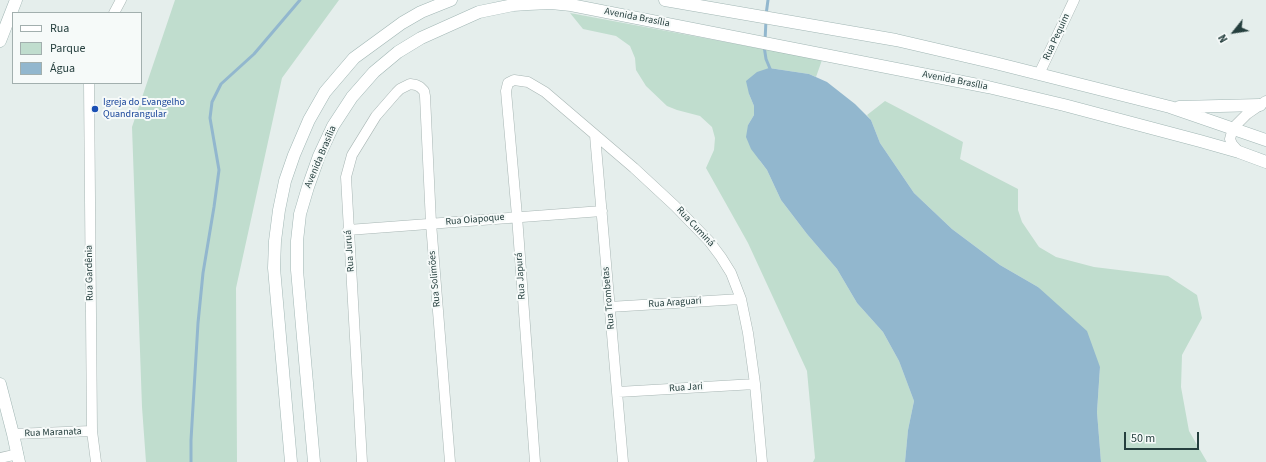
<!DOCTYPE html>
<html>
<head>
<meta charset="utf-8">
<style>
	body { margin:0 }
	#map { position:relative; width:1266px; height:462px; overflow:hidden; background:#e5eeec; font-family:"Source Sans 3",sans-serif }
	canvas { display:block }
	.legend { position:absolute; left:12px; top:12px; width:130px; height:72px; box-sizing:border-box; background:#f6faf9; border:1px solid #a2afae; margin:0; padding:5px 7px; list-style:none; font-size:12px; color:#253f3e }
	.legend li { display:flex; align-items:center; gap:8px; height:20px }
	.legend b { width:20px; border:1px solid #a2afae }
	.north { position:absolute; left:1214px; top:12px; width:40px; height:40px; -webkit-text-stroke:3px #f6faf9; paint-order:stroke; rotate:240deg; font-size:11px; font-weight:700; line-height:16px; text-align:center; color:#253f3e }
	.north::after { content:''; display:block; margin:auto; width:14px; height:18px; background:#253f3e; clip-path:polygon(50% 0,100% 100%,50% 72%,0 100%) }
	.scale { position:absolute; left:1124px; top:432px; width:75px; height:18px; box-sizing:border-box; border:2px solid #253f3e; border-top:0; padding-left:5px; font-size:12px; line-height:14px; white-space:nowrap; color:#253f3e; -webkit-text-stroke:3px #f6faf9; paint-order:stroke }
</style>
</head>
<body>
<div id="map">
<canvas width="1266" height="462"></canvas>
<ul class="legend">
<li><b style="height:5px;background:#fff"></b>Rua</li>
<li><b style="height:11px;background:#c0ddce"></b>Parque</li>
<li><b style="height:11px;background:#92b7ce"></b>Água</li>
</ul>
<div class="north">N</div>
<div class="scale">50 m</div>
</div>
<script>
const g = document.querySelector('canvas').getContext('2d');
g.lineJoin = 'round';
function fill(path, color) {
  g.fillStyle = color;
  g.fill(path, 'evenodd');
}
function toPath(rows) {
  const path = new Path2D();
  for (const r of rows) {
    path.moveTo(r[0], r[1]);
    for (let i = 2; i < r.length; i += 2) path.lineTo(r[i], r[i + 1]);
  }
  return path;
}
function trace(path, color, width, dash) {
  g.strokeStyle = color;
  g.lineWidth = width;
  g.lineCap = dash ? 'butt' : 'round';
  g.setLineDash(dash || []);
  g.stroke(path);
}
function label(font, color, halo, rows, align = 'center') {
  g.font = font + ' "Source Sans 3",sans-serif';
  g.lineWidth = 4;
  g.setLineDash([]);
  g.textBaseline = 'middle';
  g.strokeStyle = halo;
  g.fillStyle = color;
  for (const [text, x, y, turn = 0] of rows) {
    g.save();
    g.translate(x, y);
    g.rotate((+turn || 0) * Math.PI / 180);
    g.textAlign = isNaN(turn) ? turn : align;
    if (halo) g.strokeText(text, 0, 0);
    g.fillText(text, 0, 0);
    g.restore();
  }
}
fill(toPath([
	[175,0,339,0,282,78,236,288,237,462,146,462,142,407,132,127],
	[570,13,822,60,816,77,809,74,769,68,749,94,754,106,754,115,748,125,760,161,767,170,781,200,807,234,837,269,857,303,883,332,899,361,914,401,908,430,905,462,813,462,815,458,807,371,748,243,706,168,714,150,715,138,712,127,700,116,677,110,667,106,646,86,636,70,635,58,630,46,616,36,583,29],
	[885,101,963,142,960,159,1018,189,1018,210,1022,222,1039,247,1056,257,1094,267,1168,276,1197,295,1202,318,1182,355,1181,387,1189,431,1207,462,1101,462,1097,412,1100,367,1038,287,1000,265,952,229,914,193,880,143,871,120,867,115]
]), '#c0ddce');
fill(toPath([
	[769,68,809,74,827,82,855,104,871,120,880,143,914,193,952,229,1000,265,1038,287,1087,331,1100,367,1097,412,1101,462,905,462,908,430,914,401,899,361,883,332,857,303,837,269,807,234,781,200,767,170,751,149,746,137,748,125,754,115,754,106,749,94,746,81,757,72]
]), '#92b7ce');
trace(toPath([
	[766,15,768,0],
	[765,41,766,20],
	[764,46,766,59,771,71],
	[191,462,191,440,198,323,203,273,214,207,219,170,210,118,212,102,221,84,254,54,300,0]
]), '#92b7ce', 3);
const street = toPath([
	[114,13,121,0],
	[1039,74,1074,0],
	[89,83,92,431,96,462],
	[595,135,623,462],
	[1239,152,1232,144,1230,139,1233,128,1247,114,1266,101],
	[348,230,602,211],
	[609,307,741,299],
	[618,392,755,384],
	[13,434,92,431],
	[0,458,18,454],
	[362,462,346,177,352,155,376,116,396,93,400,89,410,84,416,85,420,87,424,91,425,96,431,223,450,462],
	[535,462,517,216,506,91,508,83,514,80,528,82,545,92,634,168,675,206,709,241,721,257,731,273,741,299,748,333,755,384,762,462]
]);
const secondary = toPath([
	[665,0,896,40,995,63,1170,107,1266,140],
	[0,41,16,0],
	[1179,107,1260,105],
	[0,384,13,434,19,462],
	[291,462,274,268,275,241,279,210,285,181,294,155,309,120,325,92,354,58,402,23,421,12,451,0],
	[314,462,297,270,297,241,300,214,308,187,319,156,333,126,352,97,374,72,398,52,421,38,479,12,513,5,528,4,551,3,571,5,988,87,1064,105,1200,141,1239,152,1266,162]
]);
trace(street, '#a8b6b4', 11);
trace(secondary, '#a1b6b4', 13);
trace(street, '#fff', 10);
trace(secondary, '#fff', 12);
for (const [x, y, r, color] of [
	[95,109,4,"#1a4fb4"]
]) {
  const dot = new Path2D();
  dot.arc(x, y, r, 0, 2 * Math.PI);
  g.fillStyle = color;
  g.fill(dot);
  trace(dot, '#f6faf9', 1.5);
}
label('10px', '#253f3e', '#f6faf9', [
	["Avenida Brasília",637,18,11],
	["Rua Pequim",1057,37,-65],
	["Avenida Brasília",955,81,11],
	["Avenida Brasília",321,157,-67],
	["Rua Oiapoque",475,220,-5],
	["Rua Cuminá",695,227,47],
	["Rua Juruá",350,251,-94],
	["Rua Gardênia",90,273,-91],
	["Rua Japurá",521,276,-94],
	["Rua Solimões",435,279,-95],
	["Rua Trombetas",609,298,-95],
	["Rua Araguari",675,303,-4],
	["Rua Jari",686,388,-4],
	["Rua Maranata",53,433,-2]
]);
label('10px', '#164399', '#f6faf9', [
	["Igreja do Evangelho",103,103],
	["Quandrangular",103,115]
], 'left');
</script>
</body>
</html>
